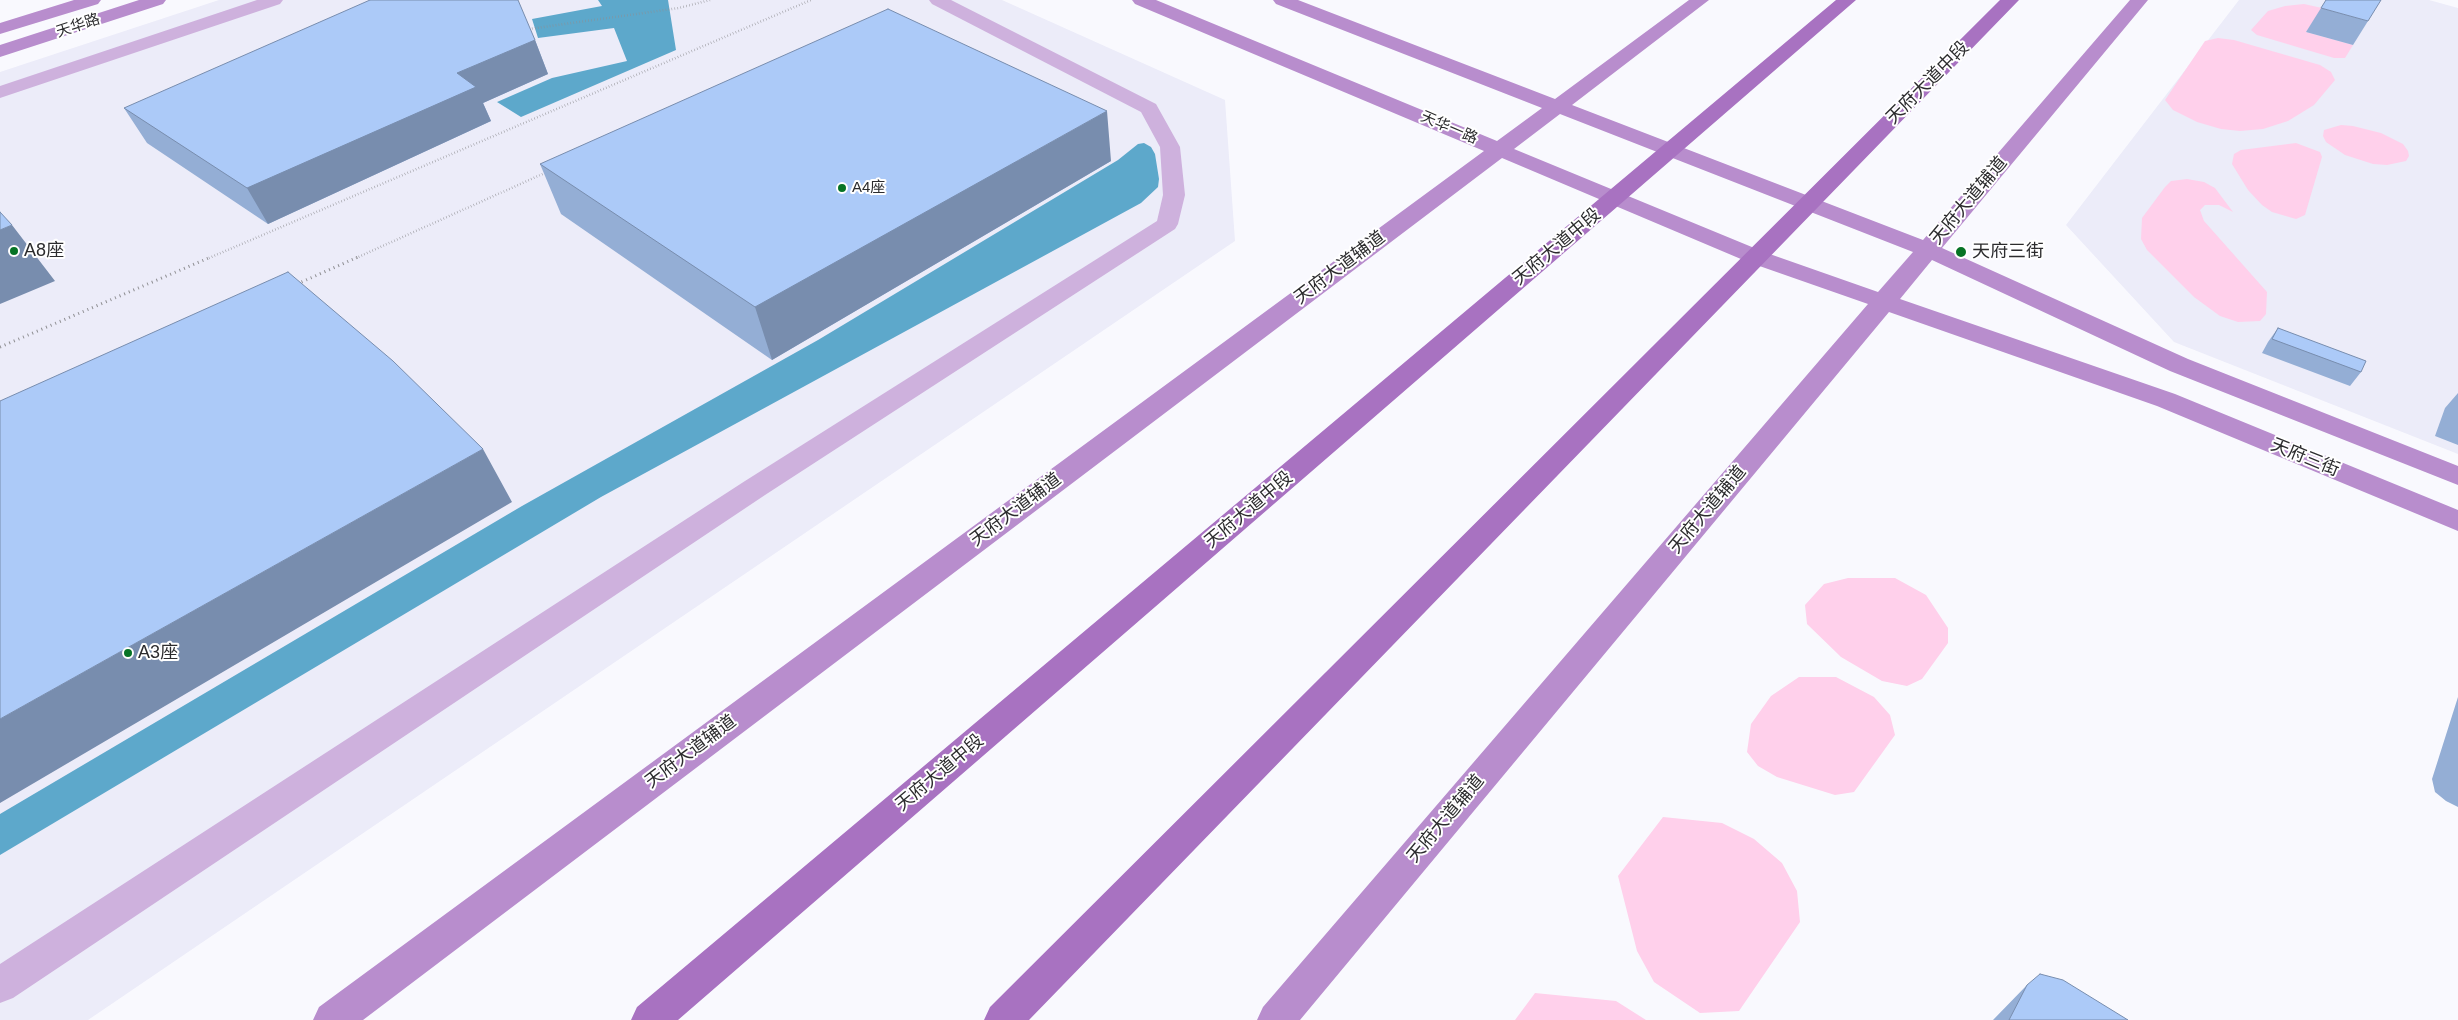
<!DOCTYPE html>
<html>
<head>
<meta charset="utf-8">
<style>
	body { margin:0 }
	canvas { display:block; background:#f9f9fe }
</style>
</head>
<body>
<canvas width="2458" height="1020"></canvas>
<script>
const g = document.querySelector('canvas').getContext('2d');
g.lineJoin = 'round';
function fill(path, color) {
  g.fillStyle = color;
  g.fill(path, 'evenodd');
}
function toPath(rows) {
  const path = new Path2D();
  for (const r of rows) {
    path.moveTo(r[0], r[1]);
    for (let i = 2; i < r.length; i += 2) path.lineTo(r[i], r[i + 1]);
  }
  return path;
}
function trace(path, color, width, dash) {
  g.strokeStyle = color;
  g.lineWidth = width;
  g.lineCap = dash ? 'butt' : 'round';
  g.setLineDash(dash || []);
  g.stroke(path);
}
function label(font, color, halo, rows, align = 'center') {
  g.font = font + ' Arial,"Noto Sans SC",sans-serif';
  g.lineWidth = 4;
  g.setLineDash([]);
  g.textBaseline = 'middle';
  g.strokeStyle = halo;
  g.fillStyle = color;
  for (const [text, x, y, turn = 0] of rows) {
    g.save();
    g.translate(x, y);
    g.rotate((+turn || 0) * Math.PI / 180);
    g.textAlign = isNaN(turn) ? turn : align;
    if (halo) g.strokeText(text, 0, 0);
    g.fillText(text, 0, 0);
    g.restore();
  }
}
fill(toPath([
	[219,0,1002,0,1225,100,1235,241,88,1020,0,1020,0,72],
	[2239,0,2429,0,2458,8,2458,454,2174,342,2066,225]
]), '#ececf9');
fill(toPath([
	[2304,4,2322,8,2306,32,2353,45,2345,58,2334,58,2257,35,2251,30,2268,11,2285,6],
	[2218,38,2234,40,2320,65,2331,72,2335,80,2314,105,2288,121,2263,129,2240,131,2221,129,2197,122,2173,110,2165,100,2205,41],
	[2341,125,2353,126,2381,133,2403,144,2408,151,2409,156,2406,161,2387,165,2373,164,2345,155,2326,142,2323,136,2324,130],
	[2296,143,2320,152,2322,157,2305,215,2296,219,2272,212,2262,205,2248,190,2232,164,2234,154,2241,150],
	[2187,179,2204,182,2215,188,2233,212,2219,205,2205,205,2200,210,2204,221,2267,292,2266,314,2260,321,2238,322,2220,316,2194,297,2147,250,2141,239,2142,218,2165,187,2171,181],
	[1848,578,1895,578,1926,595,1948,628,1948,643,1922,679,1907,686,1882,681,1841,657,1807,624,1805,605,1824,584],
	[1799,677,1836,677,1874,697,1890,715,1895,735,1854,792,1835,795,1777,777,1758,766,1747,752,1751,724,1771,696],
	[1663,817,1722,823,1754,839,1782,863,1797,891,1800,922,1739,1011,1700,1013,1654,982,1637,951,1618,876],
	[1535,993,1616,1001,1646,1020,1515,1020]
]), '#ffd0eb');
fill(toPath([
	[598,0,668,0,676,50,521,117,497,102,552,78,627,61,614,28,538,38,532,19,602,6],
	[1144,143,1151,147,1155,154,1159,179,1158,187,1141,203,601,497,0,855,0,814,522,506,818,340,1118,160,1138,144]
]), '#5da8cb');
trace(toPath([
	[529,29,679,8,710,0],
	[209,258,811,0],
	[356,258,547,172]
]), '#8f8f93', 2.5, [0.5, 2.5]);
trace(toPath([
	[297,284,358,257],
	[0,347,211,257]
]), '#8f8f93', 3, [1, 4]);
fill(toPath([
	[257,0,283,0,280,4,0,98,0,86,257,0],
	[929,0,951,0,1156,104,1180,147,1185,195,1178,224,1175,229,765,495,13,998,0,1003,0,964,745,481,1157,221,1163,195,1160,147,1141,112,932,4,929,0]
]), '#ceb1dd');
fill(toPath([
	[74,0,101,0,98,4,0,34,0,23,74,0],
	[139,0,166,0,163,4,0,57,0,45,139,0],
	[1132,0,1156,0,1497,141,1542,108,1276,4,1273,0,1298,0,1555,99,1689,0,1709,0,1572,105,1923,240,2130,0,2148,0,1942,248,2188,359,2458,466,2458,485,2170,371,1932,260,1900,299,2175,394,2458,510,2458,531,2157,406,1889,312,1300,1020,1257,1020,1263,1007,1868,304,1748,262,1502,158,363,1020,313,1020,319,1007,1484,151,1135,4,1132,0],
	[1560,114,1913,252,1878,292,1764,252,1514,149,1560,114]
]), '#b88dcd');
fill(toPath([
	[1836,0,1856,0,678,1020,631,1020,637,1007,1836,0],
	[2000,0,2019,0,1029,1020,984,1020,990,1007,2000,0]
]), '#a872c1');
fill(toPath([
	[2321,8,2368,21,2353,45,2306,32],
	[535,40,548,74,483,103,491,121,268,224,147,143,124,108],
	[1111,161,772,360,561,214,540,164],
	[2278,328,2361,372,2350,386,2262,353,2268,342],
	[2458,393,2458,445,2435,436,2445,408],
	[2458,697,2458,807,2446,801,2435,792,2432,779],
	[2027,985,2128,1020,1993,1020]
]), '#94aed5');
fill(toPath([
	[535,40,548,74,483,103,491,121,268,224,247,188,457,73],
	[1107,111,1111,161,772,360,755,307],
	[12,225,55,281,0,304,0,230],
	[483,449,512,502,0,803,0,719]
]), '#788dae');
const building = toPath([
	[370,0,518,0,535,40,457,73,476,87,247,188,124,108,370,0],
	[2326,0,2381,0,2368,21,2321,8,2326,0],
	[888,9,1107,111,755,307,540,164,888,9],
	[0,212,12,225,0,230,0,212],
	[288,272,393,361,483,449,0,719,0,401,288,272],
	[2278,328,2366,361,2361,372,2272,339,2278,328],
	[2040,974,2063,980,2128,1020,2009,1020,2027,985,2040,974]
]);
fill(building, '#accaf8');
trace(building, '#788dae', 1);
for (const [x, y, r, color] of [
	[842,188,5,"#067325"],
	[14,251,5,"#067325"],
	[1961,252,6,"#067325"],
	[128,653,5,"#067325"]
]) {
  const dot = new Path2D();
  dot.arc(x, y, r, 0, 2 * Math.PI);
  g.fillStyle = color;
  g.fill(dot);
  trace(dot, '#fff', 2);
}
label('15px', '#2c2c2e', '#fff', [
	["天华路",78,26,-18],
	["天华一路",1449,128,23]
]);
label('15px', '#2c2c2e', '#fff', [
	["A4座",852,188]
], 'left');
label('18px', '#2c2c2e', '#fff', [
	["天府大道中段",1928,83,-45],
	["天府大道辅道",1969,201,-50],
	["天府大道中段",1557,247,-40],
	["天府大道辅道",1340,268,-37],
	["天府三街",2305,458,22],
	["天府大道辅道",1016,510,-37],
	["天府大道中段",1249,510,-40],
	["天府大道辅道",1708,510,-50],
	["天府大道辅道",691,752,-37],
	["天府大道中段",940,773,-40],
	["天府大道辅道",1446,819,-50]
]);
label('18px', '#2c2c2e', '#fff', [
	["A8座",24,251],
	["天府三街",1972,252],
	["A3座",138,653]
], 'left');
</script>
</body>
</html>
